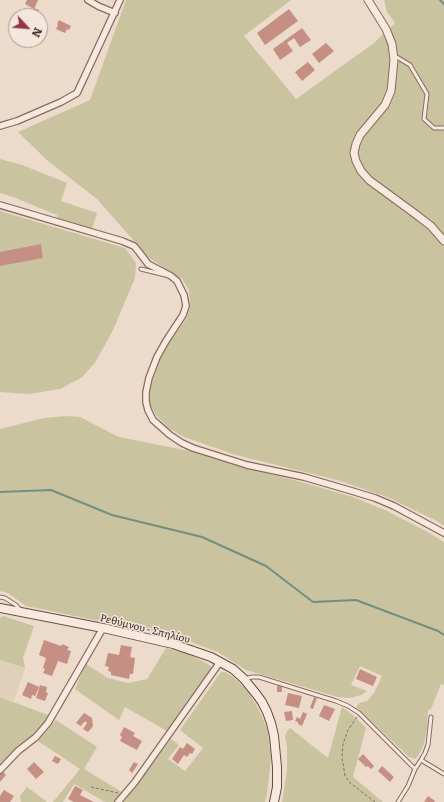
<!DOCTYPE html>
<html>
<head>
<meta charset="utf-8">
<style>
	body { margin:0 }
	#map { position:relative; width:444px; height:802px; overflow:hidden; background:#ecdacb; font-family:Literata,serif }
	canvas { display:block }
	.north { position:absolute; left:8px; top:8px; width:40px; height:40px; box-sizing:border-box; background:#f4e6da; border:1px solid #a99a90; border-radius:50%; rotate:116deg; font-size:11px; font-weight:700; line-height:16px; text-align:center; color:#392822 }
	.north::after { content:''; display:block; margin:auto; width:14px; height:18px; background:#91354d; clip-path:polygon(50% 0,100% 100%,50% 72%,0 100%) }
</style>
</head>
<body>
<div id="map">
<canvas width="444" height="802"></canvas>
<div class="north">N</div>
</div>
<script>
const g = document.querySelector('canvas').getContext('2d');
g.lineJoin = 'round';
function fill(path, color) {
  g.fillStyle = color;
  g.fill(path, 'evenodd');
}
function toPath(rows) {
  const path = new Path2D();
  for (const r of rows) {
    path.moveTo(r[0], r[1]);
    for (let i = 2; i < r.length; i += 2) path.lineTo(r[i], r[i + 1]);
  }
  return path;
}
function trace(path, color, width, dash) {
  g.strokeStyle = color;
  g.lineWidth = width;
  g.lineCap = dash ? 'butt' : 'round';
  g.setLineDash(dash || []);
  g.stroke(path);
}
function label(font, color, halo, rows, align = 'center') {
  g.font = font + ' Literata,serif';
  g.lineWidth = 3;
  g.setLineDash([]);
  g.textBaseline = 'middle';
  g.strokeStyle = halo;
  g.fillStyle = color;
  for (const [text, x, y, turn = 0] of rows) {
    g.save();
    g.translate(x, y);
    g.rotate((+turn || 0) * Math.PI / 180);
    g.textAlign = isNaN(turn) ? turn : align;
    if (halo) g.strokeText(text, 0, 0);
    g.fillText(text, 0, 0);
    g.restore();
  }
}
fill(toPath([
	[0,660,25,668,14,701,0,697]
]), '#e1d0b9');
fill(toPath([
	[126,0,291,0,244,36,296,99,374,43,395,23,387,12,384,0,444,0,444,526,437,521,387,497,337,480,236,455,184,437,167,427,156,415,151,407,149,395,152,383,160,360,170,342,187,318,190,307,189,290,182,279,149,258,97,199,48,161,18,132,90,100],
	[0,159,22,165,67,183,61,201,97,213,92,229,57,218,57,215,13,197,0,193],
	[0,211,125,248,136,263,135,278,113,330,95,363,81,378,60,389,29,394,0,392],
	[66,416,80,417,119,437,194,452,244,468,294,480,353,497,387,511,426,531,444,542,444,685,441,684,431,709,428,710,427,729,424,744,419,755,415,759,409,757,356,707,359,703,367,701,374,693,382,676,360,666,351,685,367,691,361,695,350,698,338,697,246,670,218,652,177,637,26,606,8,593,0,591,0,429,44,418],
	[3,616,34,626,23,658,25,668,0,660,0,618],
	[166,648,188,654,208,664,212,668,167,731,125,707,119,720,75,689,86,664,108,678,128,683,147,679],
	[221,672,225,672,233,677,247,690,258,708,268,730,271,759,267,794,265,802,124,802,171,739,179,745,168,759,185,771,203,748,180,730],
	[0,697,48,715,44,723,33,734,14,751,0,764],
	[342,707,353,715,366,728,353,777,383,802,282,802,287,770,287,747,285,737,287,731,290,728,328,758],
	[56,720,97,747,84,769,122,792,114,802,105,802,74,784,63,802,53,802,80,769,38,741],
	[27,787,47,802,21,802,20,796]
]), '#c9c49f');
trace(toPath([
	[440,0,444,4],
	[0,492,51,490,112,515,202,537,266,566,313,602,356,600,438,631,444,635]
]), '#728f80', 2);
fill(toPath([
	[27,0,38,0,34,9,25,4],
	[34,8,39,10,36,16,32,14],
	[289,9,298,21,265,45,257,33],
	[59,20,71,26,69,30,67,29,65,33,56,29,58,25,57,24],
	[302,28,311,40,300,47,294,38,287,43,293,51,280,60,273,49],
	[326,43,334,51,319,63,312,54],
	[308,62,315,70,302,81,295,72],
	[41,244,43,258,0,266,0,252],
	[44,640,61,646,62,644,69,647,67,650,71,651,67,664,58,661,52,676,43,673,45,669,43,668,46,658,39,655],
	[121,645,132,647,130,657,135,658,133,674,130,674,129,679,111,675,111,672,108,671,109,667,105,666,108,653,119,655],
	[360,669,377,677,373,686,356,679],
	[28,682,39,687,35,696,32,695,31,699,22,695],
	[40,685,47,687,46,692,48,693,45,701,36,698],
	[277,686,282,686,282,692,277,692],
	[288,693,302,696,299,708,285,705],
	[314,697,317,698,313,709,310,708],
	[324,705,335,709,329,721,319,716],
	[292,711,293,720,286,721,284,712],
	[303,712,307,714,302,726,298,724,298,722,295,721,297,717,300,719],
	[84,713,92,718,93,726,88,732,83,729,87,723,85,721,81,726,76,723],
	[124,727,135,733,133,736,142,741,137,750,120,741,122,737,120,735],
	[187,743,195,749,192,754,190,753,187,757,184,755,178,764,172,759,180,747,183,749],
	[363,754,374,766,371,769,368,766,366,767,358,759],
	[55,756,61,759,58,764,52,761],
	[34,762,44,772,36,779,27,769],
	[134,762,138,764,132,773,129,770],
	[382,766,394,777,390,782,378,771],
	[2,771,6,775,0,782,0,773],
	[75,786,83,790,80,795,94,802,74,802,68,799],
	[4,790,14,796,10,802,0,802,0,796],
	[428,796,435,801,434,802,424,802]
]), '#c68f84');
const service = toPath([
	[395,56,410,65,427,94,424,119,434,128,444,128],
	[141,269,165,275],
	[0,597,5,598,16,605,20,610],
	[244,679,252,677,259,677,336,701,348,706,359,713,415,769],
	[421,760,444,774],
	[398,802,408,786,415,769,421,760,425,753,428,745,431,717]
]);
const minor = toPath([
	[88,0,98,6,115,13],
	[0,126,17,121,61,102,77,93,120,0],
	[0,205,122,241,134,246,139,252,148,264,171,276,177,281,184,295,186,306,183,315,166,341,157,357,149,378,146,392,146,402,148,410,153,420,170,435,182,443,193,448,247,465,304,477,352,491,375,498,394,506,444,533],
	[0,770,18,751,36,737,48,723,103,628],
	[118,802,135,782,220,662]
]);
const tertiary = toPath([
	[368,0,386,29,392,44,394,60,391,91,385,105,360,135,356,144,354,153,356,161,361,171,369,180,414,213,431,226,444,241]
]);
const secondary = toPath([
	[0,608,103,628,173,644,211,657,233,669,244,679,257,695,262,702,267,712,271,723,274,736,277,767,277,787,274,802]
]);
trace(service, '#876b60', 5);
trace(minor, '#876b60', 8);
trace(tertiary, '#876b60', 9);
trace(secondary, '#694d43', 10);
trace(toPath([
	[357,717,348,730,343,744,342,757,345,776,350,783,375,802],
	[91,787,118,793]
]), '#876b60', 1, [3, 2]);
trace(service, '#f7e9de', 3);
trace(minor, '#f7e9de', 5.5);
trace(tertiary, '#f7e9de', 7);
trace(secondary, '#f7e9de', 8);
label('10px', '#392822', '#f4e6da', [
	["Ρεθύμνου - Σπηλίου",145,629,14]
]);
</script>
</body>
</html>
